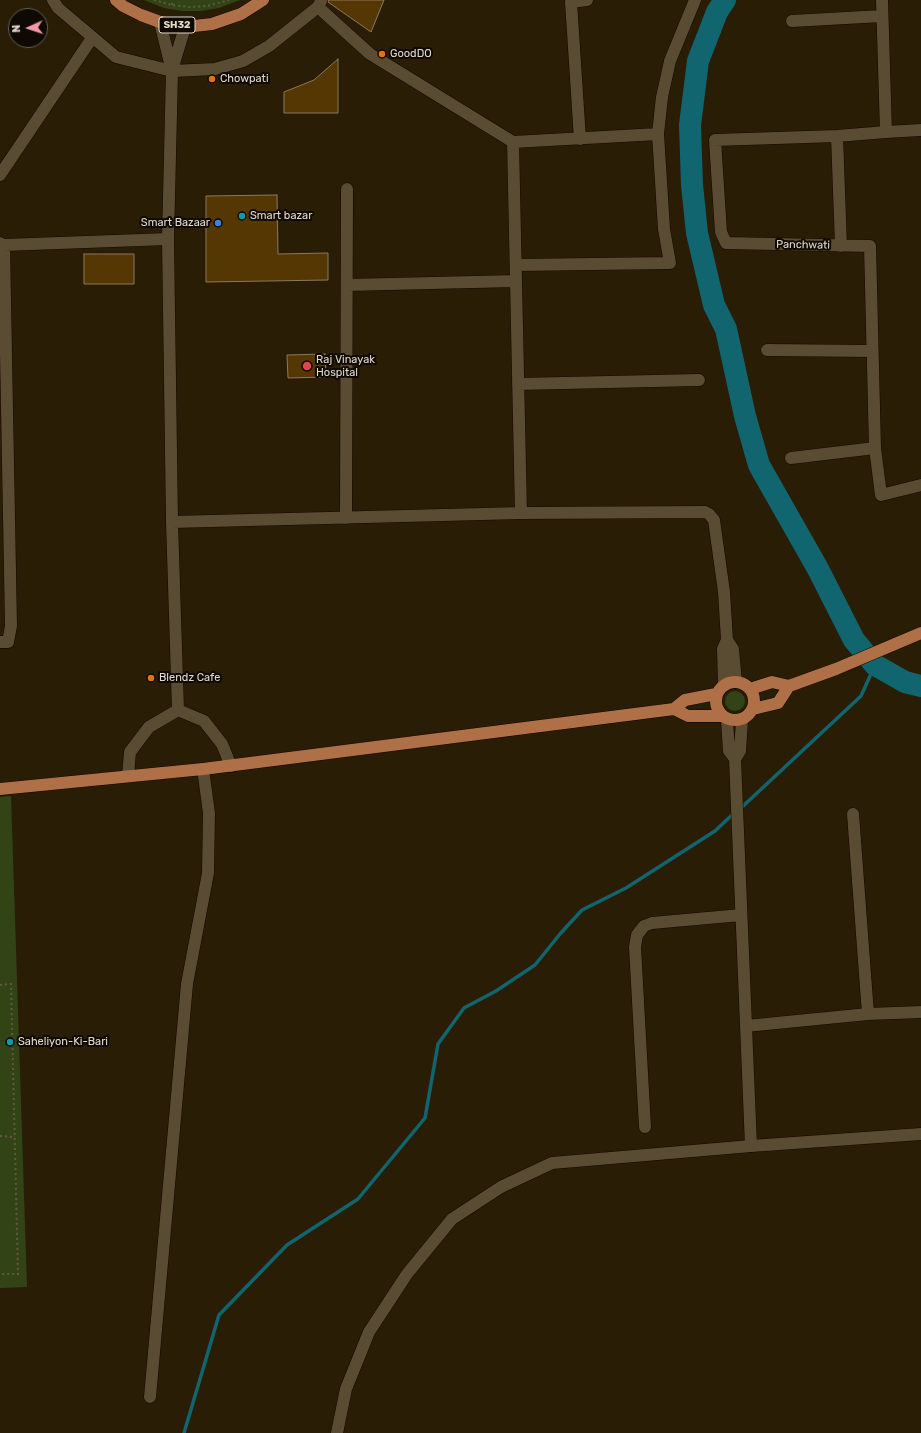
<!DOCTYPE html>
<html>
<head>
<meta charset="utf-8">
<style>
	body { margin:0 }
	#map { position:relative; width:921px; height:1433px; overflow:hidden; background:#2a1d06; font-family:Rubik,sans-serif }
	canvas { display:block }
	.north { position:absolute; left:8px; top:8px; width:40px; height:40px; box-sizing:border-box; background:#0e0902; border:1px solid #635c53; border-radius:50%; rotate:267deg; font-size:11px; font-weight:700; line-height:16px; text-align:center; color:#e2d9cc }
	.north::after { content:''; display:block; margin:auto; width:14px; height:18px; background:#f49aa7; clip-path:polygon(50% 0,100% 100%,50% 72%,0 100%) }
</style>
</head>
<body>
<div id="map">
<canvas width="921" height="1433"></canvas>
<div class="north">N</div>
</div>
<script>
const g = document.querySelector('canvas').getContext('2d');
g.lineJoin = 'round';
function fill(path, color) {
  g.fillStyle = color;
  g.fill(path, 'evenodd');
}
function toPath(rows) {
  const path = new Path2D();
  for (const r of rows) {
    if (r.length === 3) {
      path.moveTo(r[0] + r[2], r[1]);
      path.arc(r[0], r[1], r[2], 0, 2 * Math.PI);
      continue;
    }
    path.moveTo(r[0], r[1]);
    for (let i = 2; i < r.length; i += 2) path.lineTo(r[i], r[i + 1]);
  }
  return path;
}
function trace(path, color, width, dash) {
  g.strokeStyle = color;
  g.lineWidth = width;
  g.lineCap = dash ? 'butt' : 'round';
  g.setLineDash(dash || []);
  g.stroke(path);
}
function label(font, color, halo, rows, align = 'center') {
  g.font = font + ' Rubik,sans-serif';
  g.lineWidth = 4;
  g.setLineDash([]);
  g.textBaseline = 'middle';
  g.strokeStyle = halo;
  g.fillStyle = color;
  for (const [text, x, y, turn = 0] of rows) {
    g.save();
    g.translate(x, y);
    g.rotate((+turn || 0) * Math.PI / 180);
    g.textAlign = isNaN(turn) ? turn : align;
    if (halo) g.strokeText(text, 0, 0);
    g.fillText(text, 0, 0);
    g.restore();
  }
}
fill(toPath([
	[144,0,240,0,219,8,201,11,182,11,164,8],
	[735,701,10],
	[11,796,27,1287,0,1288,0,797]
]), '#324416');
trace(toPath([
	[741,808,861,696,875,665],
	[184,1433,219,1315,287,1245,358,1199,425,1118,438,1044,464,1008,496,991,535,965,560,934,582,910,626,888,715,831,734,813]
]), '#11656e', 3.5);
trace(toPath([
	[725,0,717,12,698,61,690,125,692,185,697,233,714,305,726,329,745,416,759,465,818,569,854,640,875,665,905,682,921,686]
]), '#11656e', 22);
const building = toPath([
	[328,0,384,0,371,32,328,2,328,0],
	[338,59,338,113,284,113,284,92,314,80,338,59],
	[277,195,278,254,328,253,328,280,206,282,206,196,277,195],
	[84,254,134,254,134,284,84,284,84,254],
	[325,354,326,377,288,378,287,355,325,354]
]);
fill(building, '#543702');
trace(building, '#8b7961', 1);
const minor = toPath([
	[53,0,58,8,116,57,172,71,215,69,243,61,269,46,318,7,321,1],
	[882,0,886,132,921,130],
	[318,7,370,54,513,142,521,513],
	[792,21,882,16],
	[160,22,172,71,168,239,172,522,178,710],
	[172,70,185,27],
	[886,132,837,136,715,140,721,232,726,243,870,246,875,448,881,495,921,485],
	[837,136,841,246],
	[580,139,571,2,587,0],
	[513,142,658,134],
	[0,175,92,38],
	[0,243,4,245,168,239],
	[516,265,670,263,664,229,658,134,662,97,670,61,695,0],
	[347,285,516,281],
	[767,350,872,351],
	[518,384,699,380],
	[791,458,875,448],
	[346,518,347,189],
	[172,522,521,513,705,512,709,514,714,520,724,592,727,640,723,649,724,685],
	[727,640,733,649,736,682],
	[0,642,8,642,11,626,4,245],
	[727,720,729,751,735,759],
	[742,720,740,751,735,759,751,1146],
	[128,776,130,752,149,727,178,710,204,721,222,744,231,766],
	[853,814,868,1014],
	[746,1026,868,1014,921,1012],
	[645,1127,635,947,637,935,644,926,652,923,741,915],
	[150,1397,187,984,208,873,209,813,203,769],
	[337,1433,346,1389,369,1332,407,1274,452,1219,501,1187,552,1163,751,1146,921,1134]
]);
const major = toPath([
	[116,0,123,6,141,15,160,22,185,27,212,24,241,14,263,0],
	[735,701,19],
	[750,689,772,682,789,686,836,669,921,633],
	[674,709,685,700,716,694],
	[753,709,778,703,789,686],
	[0,789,203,769,674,709,688,716,722,716]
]);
trace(minor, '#120700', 13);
trace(major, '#120700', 13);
trace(toPath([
	[154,0,172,5,189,7,207,6,229,0],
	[172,5,173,0],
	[0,985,11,984,18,1274,0,1274],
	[0,1136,15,1137]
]), '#645844', 2, [2, 3]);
trace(minor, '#5a4b33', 12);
trace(major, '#af7047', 12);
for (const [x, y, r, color] of [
	[382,54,4,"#e8710a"],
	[212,79,4,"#e8710a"],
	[242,216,4,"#0f9aa8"],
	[218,223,4,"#3f7fe0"],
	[307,366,5,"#e0444e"],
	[151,678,4,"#e8710a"],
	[10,1042,4,"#0f9aa8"]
]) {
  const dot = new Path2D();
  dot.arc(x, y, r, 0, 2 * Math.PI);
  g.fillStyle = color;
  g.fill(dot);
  trace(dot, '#0e0902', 1.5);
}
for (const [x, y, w] of [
	[177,25,36]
]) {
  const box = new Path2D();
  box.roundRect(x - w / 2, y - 8, w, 16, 3);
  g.fillStyle = '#0e0902';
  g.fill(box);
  trace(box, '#e2d9cc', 1);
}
label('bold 10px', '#e2d9cc', null, [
	["SH32",177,25]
]);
label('11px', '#e2d9cc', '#0e0902', [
	["GoodDO",390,54],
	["Chowpati",220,79],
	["Smart bazar",250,216],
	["Smart Bazaar",210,223,"right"],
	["Raj Vinayak",316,360],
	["Hospital",316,373],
	["Blendz Cafe",159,678],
	["Saheliyon-Ki-Bari",18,1042]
], 'left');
label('11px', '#e2d9cc', '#0e0902', [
	["Panchwati",803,245,1]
]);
</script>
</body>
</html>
